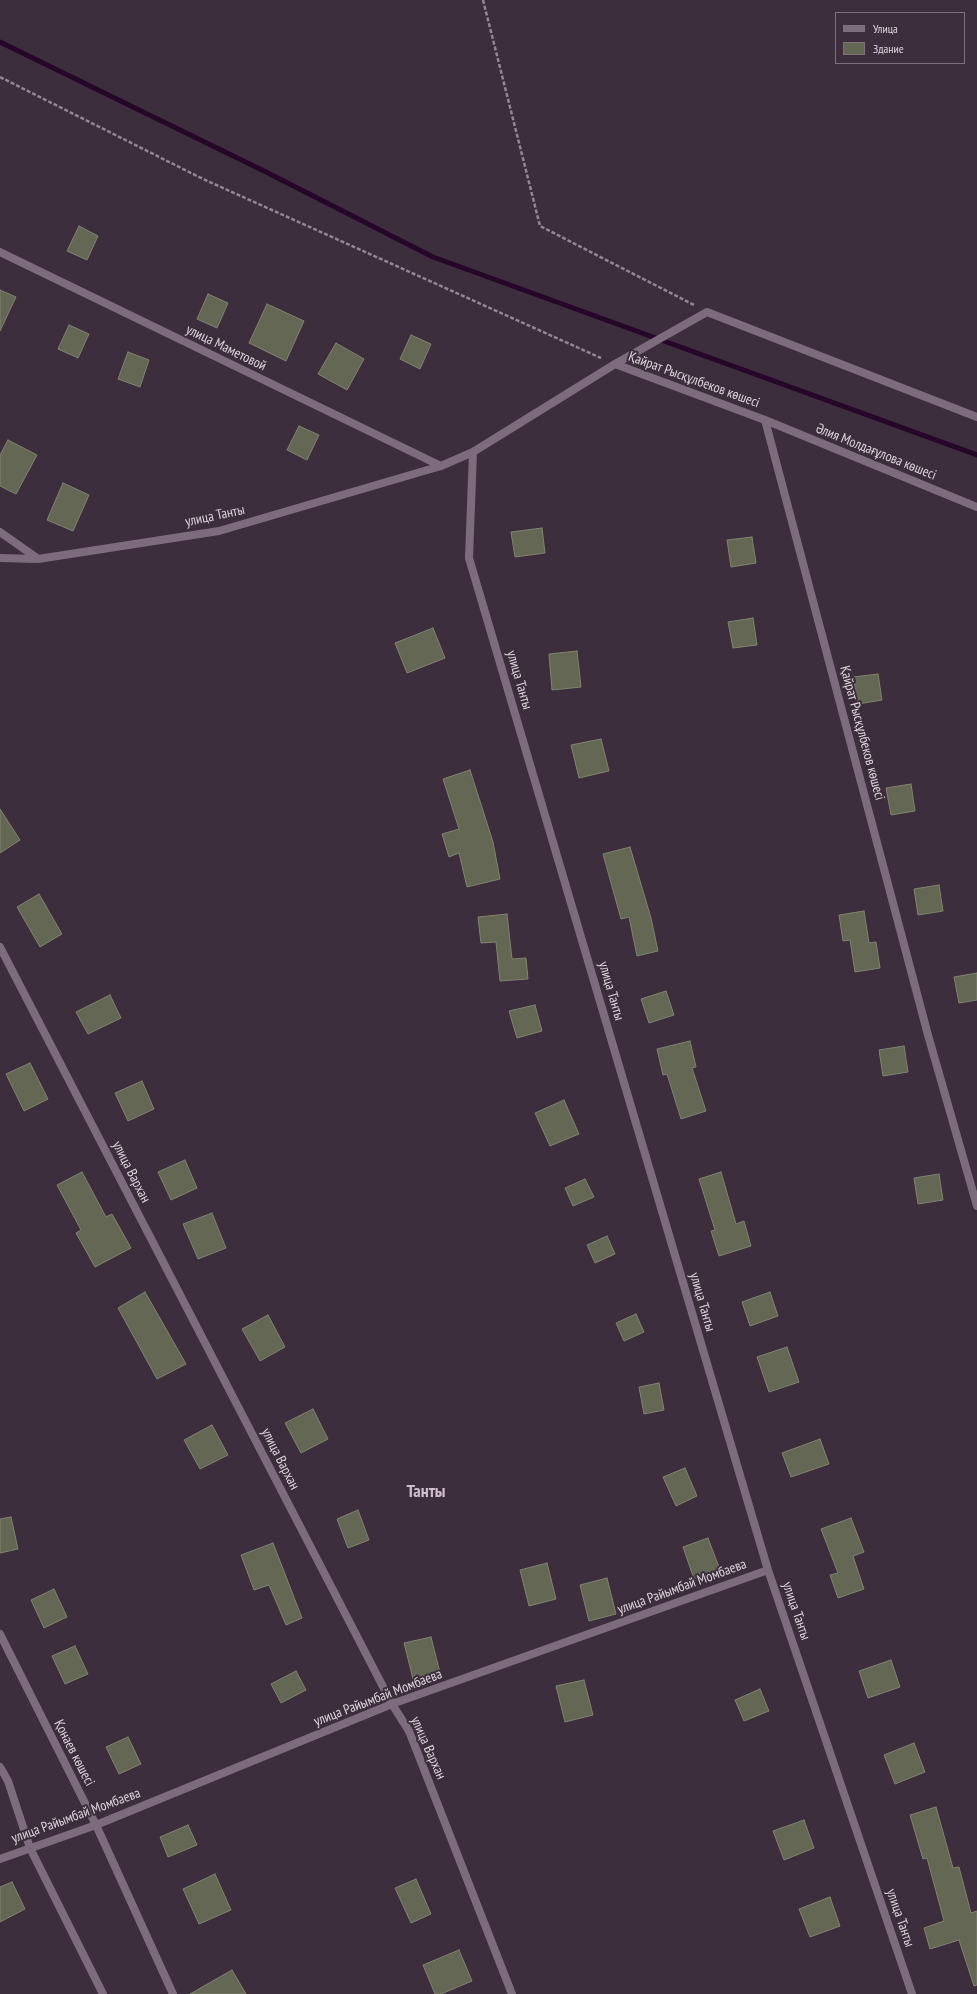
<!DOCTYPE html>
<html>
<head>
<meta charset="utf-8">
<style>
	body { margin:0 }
	#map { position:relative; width:977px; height:1994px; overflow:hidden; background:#3c2e3c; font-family:"PT Sans Narrow",sans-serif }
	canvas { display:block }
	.legend { position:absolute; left:835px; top:12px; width:130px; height:52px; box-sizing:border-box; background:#3c2e3c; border:1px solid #7d717d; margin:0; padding:5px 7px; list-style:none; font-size:12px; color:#ded5de }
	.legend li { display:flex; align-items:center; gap:8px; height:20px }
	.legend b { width:20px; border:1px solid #7d717d }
</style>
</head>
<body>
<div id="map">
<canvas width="977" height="1994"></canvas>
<ul class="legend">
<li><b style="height:5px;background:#7d6c7e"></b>Улица</li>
<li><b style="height:11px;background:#646754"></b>Здание</li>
</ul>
</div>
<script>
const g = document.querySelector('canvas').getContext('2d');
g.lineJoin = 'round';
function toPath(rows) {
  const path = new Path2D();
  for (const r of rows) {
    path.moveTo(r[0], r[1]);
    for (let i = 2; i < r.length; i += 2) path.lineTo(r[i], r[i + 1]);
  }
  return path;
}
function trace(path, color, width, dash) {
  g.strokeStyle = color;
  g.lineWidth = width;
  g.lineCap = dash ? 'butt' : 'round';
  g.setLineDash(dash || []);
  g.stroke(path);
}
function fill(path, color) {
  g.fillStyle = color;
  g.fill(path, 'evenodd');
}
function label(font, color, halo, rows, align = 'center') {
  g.font = font + ' "PT Sans Narrow",sans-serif';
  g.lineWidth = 4;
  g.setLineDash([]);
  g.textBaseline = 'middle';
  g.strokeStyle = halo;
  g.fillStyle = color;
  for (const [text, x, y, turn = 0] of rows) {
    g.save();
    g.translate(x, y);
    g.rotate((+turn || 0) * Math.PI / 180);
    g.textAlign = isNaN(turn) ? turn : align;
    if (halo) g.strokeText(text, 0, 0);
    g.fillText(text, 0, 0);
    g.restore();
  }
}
trace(toPath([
	[0,42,266,172,433,257,977,455]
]), '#270729', 5);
const building = toPath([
	[79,226,98,236,87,260,67,251,79,226],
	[0,290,16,297,0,331,0,290],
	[208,294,228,303,217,328,197,319,208,294],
	[267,304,304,321,286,361,249,343,267,304],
	[69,325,89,334,78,358,58,349,69,325],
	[411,335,431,344,420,369,400,359,411,335],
	[336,343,364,359,347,390,318,374,336,343],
	[128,352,149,360,140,387,118,379,128,352],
	[299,426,319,435,307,460,287,450,299,426],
	[8,440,37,455,16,494,0,486,0,455,8,440],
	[63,483,89,495,73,531,47,520,63,483],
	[542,528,545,553,515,557,511,532,542,528],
	[752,537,756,563,731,567,727,540,752,537],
	[753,618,757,645,733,648,728,622,753,618],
	[433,628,445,658,407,673,395,643,433,628],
	[577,651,581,687,552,690,549,654,577,651],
	[878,674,882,700,858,704,853,677,878,674],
	[601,739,609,771,579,778,571,745,601,739],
	[470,770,493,842,500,879,467,887,459,853,449,857,442,834,459,829,443,779,470,770],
	[911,784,915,811,891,815,886,788,911,784],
	[0,809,20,840,0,853,0,809],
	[630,847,651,918,658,951,637,956,629,917,621,919,603,854,630,847],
	[939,885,943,911,918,915,914,889,939,885],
	[39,894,62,934,40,947,17,907,39,894],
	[864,911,869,943,876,942,880,968,855,972,850,940,843,941,839,915,864,911],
	[507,914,512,959,526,958,528,979,500,981,496,942,481,943,478,917,507,914],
	[977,973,977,1000,959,1003,954,977,977,973],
	[666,991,674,1015,649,1023,641,999,666,991],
	[110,995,121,1018,88,1034,76,1012,110,995],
	[535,1005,542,1031,517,1038,509,1011,535,1005],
	[690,1041,696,1067,692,1068,706,1111,681,1119,667,1074,663,1075,657,1049,690,1041],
	[904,1046,908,1072,883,1076,879,1050,904,1046],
	[30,1063,48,1099,24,1111,6,1074,30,1063],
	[142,1081,154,1109,128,1121,115,1093,142,1081],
	[564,1100,579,1134,550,1146,535,1113,564,1100],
	[185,1160,197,1188,171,1200,158,1172,185,1160],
	[82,1172,106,1217,112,1214,131,1248,95,1267,76,1233,81,1230,57,1185,82,1172],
	[721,1172,736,1224,744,1221,751,1246,719,1256,711,1231,715,1230,699,1179,721,1172],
	[939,1174,943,1200,918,1204,914,1178,939,1174],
	[585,1179,594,1197,573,1206,565,1188,585,1179],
	[212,1213,226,1248,198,1259,183,1224,212,1213],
	[607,1236,615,1254,595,1263,587,1245,607,1236],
	[145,1292,186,1364,157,1379,118,1308,145,1292],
	[770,1292,778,1316,750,1326,742,1302,770,1292],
	[636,1314,644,1332,624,1341,616,1323,636,1314],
	[268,1315,285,1347,260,1361,242,1329,268,1315],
	[787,1347,799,1382,769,1392,757,1357,787,1347],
	[659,1383,664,1410,644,1414,639,1387,659,1383],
	[313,1409,328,1439,301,1453,285,1423,313,1409],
	[212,1425,228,1455,200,1469,184,1440,212,1425],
	[820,1439,829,1464,791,1477,782,1453,820,1439],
	[685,1468,697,1496,676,1506,663,1477,685,1468],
	[358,1510,369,1540,348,1548,337,1519,358,1510],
	[11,1517,18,1549,0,1553,0,1519,11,1517],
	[851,1518,864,1552,853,1556,864,1589,838,1598,830,1575,838,1573,821,1529,851,1518],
	[708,1538,720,1570,694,1579,683,1547,708,1538],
	[273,1543,302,1618,286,1625,269,1585,254,1590,241,1555,273,1543],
	[547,1563,556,1599,529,1606,520,1570,547,1563],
	[607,1578,616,1614,589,1621,580,1585,607,1578],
	[54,1589,67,1617,44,1628,31,1600,54,1589],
	[431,1637,440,1673,413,1679,404,1643,431,1637],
	[75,1646,88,1674,65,1684,52,1656,75,1646],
	[891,1660,900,1687,868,1698,859,1671,891,1660],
	[296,1671,306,1690,281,1703,271,1684,296,1671],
	[584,1680,593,1715,565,1722,556,1686,584,1680],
	[760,1689,769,1711,744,1721,735,1700,760,1689],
	[128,1737,141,1764,119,1774,106,1747,128,1737],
	[914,1743,925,1772,895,1784,884,1755,914,1743],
	[936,1807,953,1868,959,1867,971,1913,977,1911,977,1985,974,1986,959,1940,930,1949,924,1928,944,1921,927,1858,923,1859,910,1815,936,1807],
	[804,1820,814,1848,784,1860,773,1831,804,1820],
	[188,1825,197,1845,168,1857,160,1837,188,1825],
	[215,1874,231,1910,199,1924,183,1889,215,1874],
	[416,1879,431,1914,411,1923,395,1888,416,1879],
	[12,1882,25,1909,0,1922,0,1887,12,1882],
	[830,1897,840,1926,810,1937,799,1909,830,1897],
	[459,1950,472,1981,441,1994,435,1994,423,1965,459,1950],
	[232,1970,246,1994,190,1994,232,1970]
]);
fill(building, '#646754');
trace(building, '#80846f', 1);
trace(toPath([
	[483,0,540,226,694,305],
	[0,77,203,179,601,358]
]), '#928792', 2.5, [4, 2]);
trace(toPath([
	[0,252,441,466],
	[615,364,765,420,928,1035,977,1206],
	[765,420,977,507],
	[473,452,615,364,707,312,977,417],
	[0,532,37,558],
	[0,558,38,559,219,531,441,466,473,452,469,558,768,1570,912,1994],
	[0,947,392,1704,409,1731,512,1994],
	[0,1634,96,1825,173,1994],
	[0,1767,8,1781,30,1848,103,1994],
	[0,1859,96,1825,392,1704,768,1570]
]), '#7d6c7e', 8);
label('14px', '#ded5de', '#3c2e3c', [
	["улица Маметовой",226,348,26],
	["Қайрат Рысқұлбеков көшесі",694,380,20],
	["Әлия Молдағұлова көшесі",876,452,22],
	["улица Танты",215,516,-12],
	["улица Танты",519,680,74],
	["Қайрат Рысқұлбеков көшесі",862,733,75],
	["улица Танты",611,991,74],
	["улица Вархан",131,1172,63],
	["улица Танты",702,1302,74],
	["улица Вархан",280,1459,63],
	["улица Райымбай Момбаева",682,1587,-20],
	["улица Танты",796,1611,71],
	["улица Райымбай Момбаева",378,1698,-21],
	["улица Вархан",428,1748,66],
	["Қонаев көшесі",74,1753,63],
	["улица Райымбай Момбаева",76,1816,-20],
	["улица Танты",900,1918,71]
]);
label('bold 18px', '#cebdce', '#3c2e3c', [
	["Танты",426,1492]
]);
</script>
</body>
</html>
